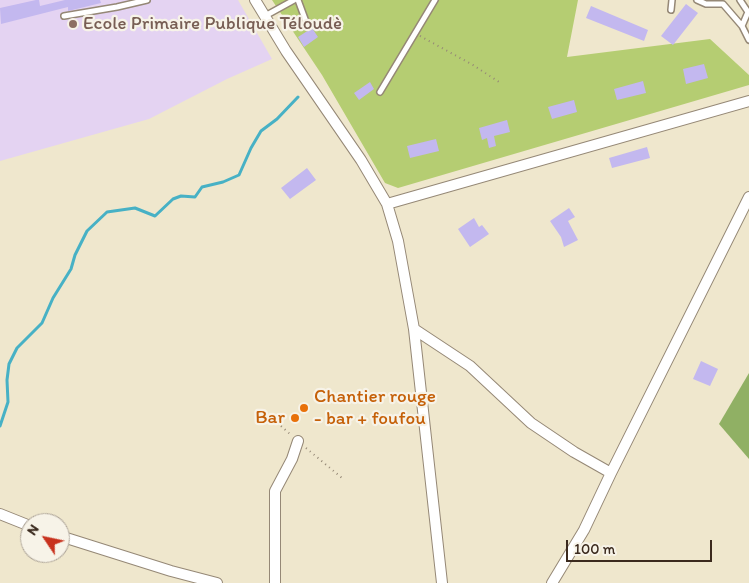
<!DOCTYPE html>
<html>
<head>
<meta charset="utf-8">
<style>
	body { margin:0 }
	#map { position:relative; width:749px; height:583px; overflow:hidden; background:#efe7cd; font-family:Itim,sans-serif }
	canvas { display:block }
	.north { position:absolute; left:20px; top:513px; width:50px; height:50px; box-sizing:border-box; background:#f7f3e8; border:1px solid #aca397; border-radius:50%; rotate:304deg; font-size:14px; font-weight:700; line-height:20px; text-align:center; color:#3b2a1e }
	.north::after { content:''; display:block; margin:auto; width:18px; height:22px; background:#c8321e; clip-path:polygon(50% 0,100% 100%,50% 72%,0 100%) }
	.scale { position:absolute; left:566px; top:540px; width:146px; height:22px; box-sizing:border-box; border:2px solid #3b2a1e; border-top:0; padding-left:6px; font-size:15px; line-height:18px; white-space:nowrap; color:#3b2a1e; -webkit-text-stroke:4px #f7f3e8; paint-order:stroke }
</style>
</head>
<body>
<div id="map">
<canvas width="749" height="583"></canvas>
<div class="north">N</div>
<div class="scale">100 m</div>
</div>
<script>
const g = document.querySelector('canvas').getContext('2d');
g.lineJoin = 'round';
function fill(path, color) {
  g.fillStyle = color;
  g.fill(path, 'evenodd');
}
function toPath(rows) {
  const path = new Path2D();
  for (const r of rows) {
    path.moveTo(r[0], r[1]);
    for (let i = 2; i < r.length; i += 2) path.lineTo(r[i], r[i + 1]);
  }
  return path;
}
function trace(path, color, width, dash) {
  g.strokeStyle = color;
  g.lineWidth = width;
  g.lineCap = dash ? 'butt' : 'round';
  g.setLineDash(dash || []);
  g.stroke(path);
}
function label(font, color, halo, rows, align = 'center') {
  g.font = font + ' Itim,sans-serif';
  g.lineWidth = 4.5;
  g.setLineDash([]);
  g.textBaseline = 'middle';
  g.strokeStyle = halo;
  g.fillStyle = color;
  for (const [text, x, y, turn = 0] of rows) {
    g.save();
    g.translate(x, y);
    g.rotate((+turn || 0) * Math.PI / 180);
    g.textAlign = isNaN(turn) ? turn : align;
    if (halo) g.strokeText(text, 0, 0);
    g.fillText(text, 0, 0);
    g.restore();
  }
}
fill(toPath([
	[0,0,238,0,272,59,227,79,149,119,0,161]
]), '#e4d3f2');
fill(toPath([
	[272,0,578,0,567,57,710,39,749,75,749,85,398,188,385,183,322,75]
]), '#b5cd72');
fill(toPath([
	[749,373,749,459,719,424]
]), '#90b064');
trace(toPath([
	[0,426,8,402,7,380,9,364,17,348,42,323,53,298,71,269,75,255,87,231,107,212,135,208,155,216,173,199,181,196,195,197,202,187,223,182,239,175,251,148,261,131,277,119,298,97]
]), '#47b1c5', 3);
fill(toPath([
	[36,0,39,0,40,6,65,0,100,0,101,3,68,11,68,7,1,24,0,8],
	[686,4,698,13,673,45,661,36],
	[591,6,648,30,644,41,586,18],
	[312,28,318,37,304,47,298,37],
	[704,64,708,78,686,84,683,69],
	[643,81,646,93,617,100,614,89],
	[370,82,374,89,359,100,354,93],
	[574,100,577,112,552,119,548,107],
	[507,120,510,132,494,136,496,146,489,148,487,138,482,140,479,128],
	[436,139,439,151,410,158,407,146],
	[647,147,650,158,612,168,609,158],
	[307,168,316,180,290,199,281,188],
	[569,208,575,217,568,221,578,240,564,247,561,237,550,221],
	[474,218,479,227,482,225,489,234,470,247,458,229],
	[701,361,718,369,710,386,693,379]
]), '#c3b8ef');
const lane = toPath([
	[298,0,308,27],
	[697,0,706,4,723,4,742,26],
	[740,0,748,12,742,26,749,40],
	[671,10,672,0],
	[64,16,117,7,147,0],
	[265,16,294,0],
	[380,92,435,0]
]);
const street = toPath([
	[255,0,286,51,361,160,387,204,398,241,414,329,442,583],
	[387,204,749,101],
	[414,329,470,366,531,423,574,452,611,473],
	[0,514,30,526],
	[60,536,171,571,217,583],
	[275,583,275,491,292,459,298,441],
	[552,583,584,530,611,473,749,197]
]);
trace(lane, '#958876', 8);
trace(street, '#958876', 12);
trace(toPath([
	[420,36,473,65,499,82],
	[281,426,291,435],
	[306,448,342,478]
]), '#958876', 2, [1, 4]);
trace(lane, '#fff', 5);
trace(street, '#fff', 10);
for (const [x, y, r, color] of [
	[73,24,5,"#8d6e63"],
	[304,408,5,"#e8710a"],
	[295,418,5,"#e8710a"]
]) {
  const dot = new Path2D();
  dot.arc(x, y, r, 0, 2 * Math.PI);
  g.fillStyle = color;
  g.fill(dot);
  trace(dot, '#f7f3e8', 2);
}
label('19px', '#785e54', '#f7f3e8', [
	["Ecole Primaire Publique Téloudè",83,24]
], 'left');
label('19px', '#c56008', '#f7f3e8', [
	["Chantier rouge",314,397],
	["- bar + foufou",314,419],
	["Bar",285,418,"right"]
], 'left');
</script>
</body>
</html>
